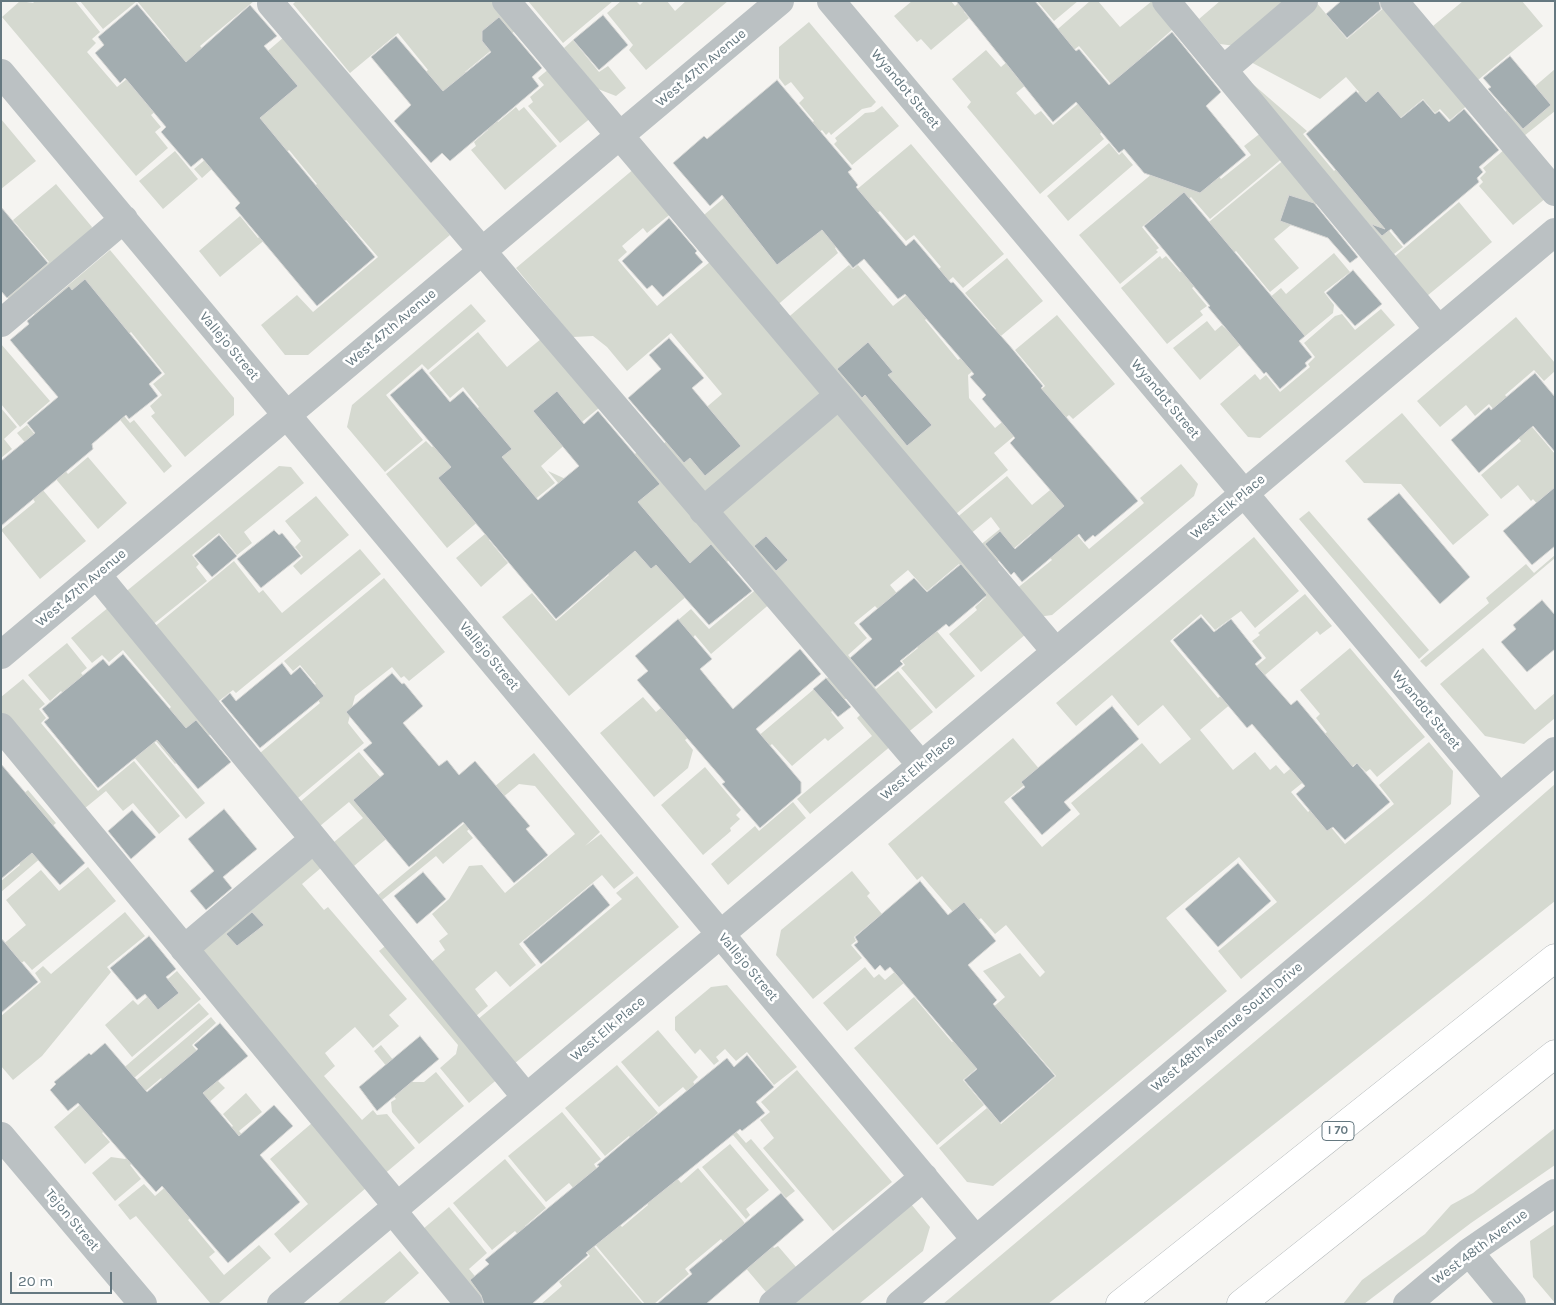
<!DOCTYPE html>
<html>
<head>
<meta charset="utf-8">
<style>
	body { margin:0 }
	#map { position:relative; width:1556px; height:1305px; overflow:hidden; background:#f5f4f1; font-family:Karla,sans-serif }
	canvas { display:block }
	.frame { position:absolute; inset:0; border:2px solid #657880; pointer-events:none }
	.scale { position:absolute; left:10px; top:1272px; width:102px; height:22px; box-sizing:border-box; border:2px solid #657880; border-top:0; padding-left:6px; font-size:15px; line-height:18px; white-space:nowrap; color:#657880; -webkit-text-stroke:4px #fff; paint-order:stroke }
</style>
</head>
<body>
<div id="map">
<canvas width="1556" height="1305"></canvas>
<div class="frame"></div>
<div class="scale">20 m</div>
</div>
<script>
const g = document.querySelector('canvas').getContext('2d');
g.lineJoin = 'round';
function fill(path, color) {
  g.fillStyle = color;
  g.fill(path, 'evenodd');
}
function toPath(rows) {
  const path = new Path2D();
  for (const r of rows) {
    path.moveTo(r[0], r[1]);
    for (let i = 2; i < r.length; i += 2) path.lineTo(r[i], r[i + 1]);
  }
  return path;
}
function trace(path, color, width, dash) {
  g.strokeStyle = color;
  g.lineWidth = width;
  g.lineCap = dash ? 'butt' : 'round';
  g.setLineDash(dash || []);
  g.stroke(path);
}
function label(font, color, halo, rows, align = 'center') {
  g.font = font + ' Karla,sans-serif';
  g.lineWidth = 5;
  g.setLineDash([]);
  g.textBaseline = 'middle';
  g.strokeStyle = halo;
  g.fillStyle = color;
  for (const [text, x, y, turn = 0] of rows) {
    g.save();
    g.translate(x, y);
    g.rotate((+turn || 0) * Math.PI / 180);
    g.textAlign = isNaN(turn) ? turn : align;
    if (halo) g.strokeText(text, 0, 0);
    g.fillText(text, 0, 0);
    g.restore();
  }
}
fill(toPath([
	[20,1,33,3,35,1,75,1,100,32,92,39,96,43,87,52,117,87,128,78,156,111,151,115,161,127,155,132,168,148,136,176,2,17],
	[80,1,137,1,103,29],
	[137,1,254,1,200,46,215,63,135,72,170,41],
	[296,1,494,1,517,29,465,72,477,86,471,91,498,122,516,107,519,111,524,107,557,146,505,190,471,150,476,146,474,142,488,130,461,98,425,111,406,88,428,70,398,33,350,73,293,4],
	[528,1,613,1,563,43],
	[621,1,636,1,640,5,644,1,667,1,675,11,686,1,728,1,646,70,629,50,633,45,607,13],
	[912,1,951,1,955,6,960,1,977,1,964,12,969,18,931,50,921,39,917,42,894,16],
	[1037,1,1078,1,1054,21],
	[1090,1,1098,1,1120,27,1152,1,1174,28,1147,52,1162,70,1126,102,1079,46,1067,55,1051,35],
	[1220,1,1289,1,1235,46,1220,44,1199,19],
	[1463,1,1522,1,1543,26,1478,80,1433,26],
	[1316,2,1347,39,1386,6,1470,103,1450,120,1440,109,1435,113,1423,99,1387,129,1339,109,1359,92,1346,77,1320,99,1247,60],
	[809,22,876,102,871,107,862,109,831,135,829,132,826,135,822,130,792,155,785,146,814,121,799,103,804,98,791,82,785,86,779,78,779,47],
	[1043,31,1027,84,1016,93,1035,115,1041,111,1053,125,1095,89,1091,84,1101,76,1124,103,1100,134,1104,139,1040,194,967,107,971,102,952,79,986,50,1001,67],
	[284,37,450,235,308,355,285,355,261,325,297,295,313,312,378,257,346,220,339,225,264,229,317,184,289,150,272,165,213,168,202,178,194,169,233,136,226,87],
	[573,40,599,72,608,66,626,88,616,96,598,89,564,48],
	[550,68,592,117,560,143,528,106,533,102,530,97,544,85,538,78],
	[1555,69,1555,111,1524,136,1504,113],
	[1247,79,1307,131,1303,134,1334,171,1365,144,1362,199,1403,247,1394,254],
	[882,106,899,126,852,165,834,144,837,141,835,138,865,113,874,112],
	[1,119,36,161,1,189],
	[1262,132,1284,157,1210,219,1191,197,1177,208,1172,202,1142,227,1159,248,1156,250,1158,252,1120,284,1079,235,1190,142,1221,179,1251,155,1244,146],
	[1109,143,1119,155,1122,152,1133,165,1068,221,1047,196],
	[911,144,1004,254,963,288,953,277,920,305,910,293,941,267,914,235,906,241,880,211,835,248,838,253,774,308,698,220,745,180,824,217],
	[1505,149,1546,198,1513,225,1479,186,1483,182,1480,178,1486,172,1483,168],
	[175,151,198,179,163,209,139,181],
	[1285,159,1320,201,1274,239,1299,268,1270,292,1236,251,1192,288,1207,306,1200,311,1203,315,1167,344,1121,288,1160,256,1162,259,1166,256,1180,272,1211,246,1198,231],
	[635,168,673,212,647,233,643,228,622,246,627,252,618,260,657,306,711,261,1026,634,981,672,949,634,977,610,975,607,986,597,959,564,927,591,908,570,890,585,919,620,924,616,975,676,936,709,901,668,905,665,902,661,918,648,891,616,887,619,875,606,854,623,867,638,848,655,876,689,898,671,933,712,906,734,662,445,722,394,671,333,627,371,607,347,593,336,573,337,516,268],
	[56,184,92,227,85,244,13,305,7,297,49,262,13,220],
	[1459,202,1492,242,1427,296,1394,257],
	[240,216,258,238,263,233,267,238,220,277,199,251],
	[110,250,234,398,234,415,185,457,151,416,155,413,150,406,162,395,153,384,165,374,131,332,82,372,34,314],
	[1334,253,1350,272,1324,292,1334,305,1333,313,1304,337,1281,309,1200,380,1173,348,1207,321,1215,331,1222,325,1229,332,1281,288,1286,294],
	[1007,258,1043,301,984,350,978,344,996,329,965,293],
	[849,265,853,269,858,265,893,306,908,294,928,317,925,320,958,360,977,345,988,358,968,375,969,398,995,428,1037,393,1049,407,994,453,1008,470,950,519,784,321],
	[471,304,486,321,428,370,422,364,386,395,423,440,385,472,347,427,352,405],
	[1381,309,1395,325,1260,438,1248,437,1220,404,1255,374,1260,380,1266,375,1280,392,1310,367,1308,364,1315,357,1304,343,1335,316,1342,314,1355,330],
	[1057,315,1115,384,1073,419,1069,415,1063,420,1039,391,1045,386,1015,350],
	[1516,317,1555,363,1555,371,1544,381,1534,370,1505,395,1555,454,1555,518,1552,521,1533,499,1531,501,1518,485,1501,499,1481,475,1521,441,1489,404,1475,416,1466,405,1440,427,1417,401],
	[478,332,507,367,547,334,605,403,566,435,570,440,541,466,555,483,527,506,514,491,447,548,386,474,426,441,432,447,479,407,463,387,450,398,429,373],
	[1,344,50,401,20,427,1,404],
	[87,371,130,423,134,420,172,466,164,473,83,375],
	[1,408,17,427,4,439,12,449,1,458],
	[1402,413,1489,515,1453,545,1401,484,1364,483,1345,461],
	[27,425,68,474,88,457,127,503,98,529,17,433],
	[642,448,734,556,569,696,502,617,532,593,556,621,609,575,572,531,569,496,548,471,570,481,604,480],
	[1085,461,1067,507,1059,514,1089,549,1144,503,1140,498,1181,464,1198,484,1194,496,1052,615,1038,617,1015,590,1052,560,1031,534,994,565,979,546,1000,529,991,517,969,535,955,519,1007,476,1032,505],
	[279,466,291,467,304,483,244,532,252,543,237,555,219,533,192,555,199,564,196,567,207,581,151,626,123,594],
	[42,489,86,541,40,579,1,530,35,502,32,497],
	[316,496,349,535,301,575,293,566,303,557,295,547,301,541,285,521],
	[521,504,525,509,489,540,508,563,481,587,456,558],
	[1309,511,1429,650,1419,659,1299,519],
	[1254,537,1299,591,1255,628,1241,611,1215,630,1201,614,1170,641,1218,698,1266,658,1252,641,1260,635,1258,633,1305,594,1332,626,1320,635,1317,631,1200,730,1233,770,1255,752,1270,770,1276,765,1284,774,1301,760,1298,756,1327,732,1316,718,1320,714,1300,690,1350,648,1425,737,1377,777,1370,769,1366,772,1357,763,1350,768,1317,771,1291,792,1308,812,1314,807,1345,844,1394,804,1379,785,1429,742,1453,771,1451,804,1241,979,1218,951,1277,902,1239,857,1166,918,1227,991,993,1186,967,1182,939,1148,987,1108,1001,1124,1056,1076,1019,1033,963,1080,984,1105,937,1145,854,1048,914,997,952,1042,1005,997,983,971,1020,953,1040,977,1045,972,1006,925,995,934,981,918,847,1031,823,1003,865,967,874,978,879,974,885,980,937,936,953,912,922,876,917,880,888,844,1013,738,1041,771,1004,802,1042,847,1080,814,1071,803,1142,743,1160,764,1191,739,1163,705,1138,726,1112,695,1076,726,1056,703],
	[360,549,381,574,236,693,233,690,215,704,153,628,234,561,259,593,263,590,282,613],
	[1555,555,1555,558,1426,667,1420,661,1489,603,1486,598,1526,564,1534,573],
	[384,578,445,652,409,681,404,676,401,678,392,667,355,696,348,723,364,743,298,798,260,753,320,703,309,689,316,684,300,665,293,671,284,661],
	[759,587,772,602,711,654,695,635,692,639,677,621,691,609,709,629],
	[109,607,213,732,175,764,146,729,171,707,123,650,109,662,102,655,92,663,71,638],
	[67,643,87,668,81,673,87,680,69,700,61,691,50,701,28,675],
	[1483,648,1535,710,1555,693,1555,718,1524,744,1485,736,1440,684],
	[832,674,850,695,831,712,844,728,828,741,825,738,792,766,772,744,759,755,719,769],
	[701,675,690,736,685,740,693,750,688,768,654,797,600,733,643,697,656,712],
	[23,679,45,704,39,709,46,718,41,723,98,791,134,761,180,816,159,834,133,803,123,811,106,791,79,813,1,720,1,697],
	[864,711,892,745,810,814,797,799,872,736,857,718],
	[144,730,205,803,186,819,134,757],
	[359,752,392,791,409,820,354,866,334,842,363,818,349,802,320,826,300,802],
	[534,753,600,832,585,846,601,834,634,873,614,889,602,875,519,944,536,965,510,987,496,971,475,989,488,1006,476,1016,431,962,445,950,439,941,448,934,432,914,449,899,469,866,482,865,505,893,575,834,535,786,519,784,502,798,493,788],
	[705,767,741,810,736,815,740,819,730,828,731,831,703,855,661,805],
	[1555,784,1555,901,1048,1304,943,1304,1424,899],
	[28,790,56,823,31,844,42,857,1,892,1,881,20,865,1,842,1,813],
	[496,797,502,803,467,831,473,838,443,864,436,856,382,900,378,895],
	[793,802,806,818,728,885,711,864,755,826,759,831],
	[314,846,328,862,302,884,324,910,328,907,407,999,389,1015,399,1026,373,1048,355,1027,325,1053,335,1066,324,1076,362,1120,373,1110,377,1115,387,1114,415,1148,382,1176,192,950],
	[88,867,116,901,32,970,24,961,19,965,1,946,26,925,6,900,41,870,59,891],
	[852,871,870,893,867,896,882,914,854,937,856,941,851,945,862,958,813,999,776,955,781,930],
	[637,876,679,927,514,1064,477,1020,622,899,616,893],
	[125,912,145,936,107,967,111,972,42,1056,13,1080,1,1066,1,1016,41,982,35,973,43,966,51,974],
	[389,943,500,1077,469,1103,440,1068,456,1054,458,1045,379,951],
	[177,971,201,999,132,1057,105,1025,133,1000,138,1005],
	[727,985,797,1067,774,1085,747,1052,736,1061,725,1049,716,1057,719,1061,714,1065,700,1049,695,1054,675,1030,675,1017,711,987],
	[199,1003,209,1014,100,1107,91,1096],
	[211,1017,216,1023,192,1045,218,1076,184,1105,161,1078,110,1121,112,1124,102,1133,110,1142,85,1164,54,1127,89,1097,101,1110],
	[658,1030,698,1077,693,1082,746,1143,751,1139,795,1191,786,1198,717,1116,712,1120,683,1087,659,1107,621,1062],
	[381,1045,411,1082,424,1082,436,1072,464,1106,419,1144,392,1112,391,1102,396,1099,392,1094,402,1085,374,1051],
	[617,1065,658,1113,637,1131,663,1162,656,1168,629,1136,605,1156,565,1108],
	[797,1070,892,1182,833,1231,763,1148,774,1138,760,1120,770,1112,761,1102],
	[217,1080,225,1088,171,1136,168,1132,130,1165,141,1179,115,1201,92,1173,111,1157,125,1159],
	[246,1093,262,1112,239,1131,261,1157,188,1220,215,1252,209,1257,224,1275,259,1245,271,1258,218,1304,211,1304,136,1216,130,1220,118,1205,144,1184,155,1196,194,1162,193,1159,233,1126,223,1114],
	[562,1112,601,1159,594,1164,597,1169,601,1220,569,1183,546,1202,508,1156],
	[312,1123,366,1188,290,1253,274,1234,308,1204,270,1159],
	[1555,1128,1555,1165,1471,1223,1364,1304,1343,1304,1362,1280,1425,1234,1451,1205,1473,1193],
	[730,1144,769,1190,746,1209,750,1215,746,1219,702,1167],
	[505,1159,546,1208,525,1226,565,1274,557,1280,515,1231,492,1250,453,1203],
	[665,1164,681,1183,698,1168,749,1228,754,1225,774,1248,778,1246,796,1267,766,1292,721,1239,685,1269,689,1274,654,1304,645,1304,588,1236,612,1216,622,1227,648,1205,641,1196],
	[911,1204,930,1227,923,1251,859,1304,791,1304],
	[449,1207,487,1253,469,1269,498,1304,486,1304,423,1229],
	[1555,1224,1555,1303,1533,1277,1530,1241],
	[586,1237,643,1304,541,1304,562,1286,559,1282,590,1256,579,1243],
	[400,1251,419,1273,383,1304,337,1304]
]), '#d5d9d0');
const building = toPath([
	[956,1,1035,1,1076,51,1079,49,1109,85,1172,32,1221,92,1206,106,1246,155,1200,193,1144,173,1124,149,1119,153,1076,102,1053,122,956,1],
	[1341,1,1379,1,1381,9,1347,38,1326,14,1341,1],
	[137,4,186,62,250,5,277,36,264,46,298,86,260,118,375,257,317,306,235,208,240,203,202,158,191,167,161,132,166,127,125,78,120,83,95,53,104,45,98,37,137,4],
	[603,15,628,45,599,70,573,40,603,15],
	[499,17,542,68,532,77,539,86,450,161,442,153,431,163,394,121,411,105,371,57,396,36,443,91,491,52,482,41,482,31,499,17],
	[1510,56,1551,105,1523,129,1488,89,1491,87,1483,78,1510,56],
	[777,80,852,169,848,172,858,185,856,187,906,246,914,239,951,283,953,282,1009,345,1043,386,1041,388,1138,501,1095,537,1093,535,1085,542,1079,534,1022,582,1014,572,1011,575,985,544,1000,531,1015,549,1064,506,1010,443,1015,438,982,399,986,395,970,377,974,374,905,294,898,299,864,259,853,268,822,230,777,265,722,195,710,206,673,163,704,136,707,139,777,80],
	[1356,91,1366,102,1378,91,1401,118,1423,100,1435,114,1439,111,1449,122,1464,109,1499,150,1479,167,1483,172,1477,178,1479,182,1404,245,1391,229,1382,236,1371,224,1385,229,1306,134,1356,91],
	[1184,192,1305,336,1299,341,1312,357,1305,363,1307,366,1280,389,1266,372,1264,374,1208,307,1210,306,1144,226,1184,192],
	[1289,195,1314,203,1358,257,1350,263,1328,238,1280,221,1289,195],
	[1,207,48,263,7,298,1,291,1,207],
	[669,218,697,251,695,253,703,262,663,297,652,285,647,289,622,261,669,218],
	[1353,270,1382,304,1355,326,1326,293,1353,270],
	[85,279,162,373,149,384,158,396,129,419,126,415,92,444,93,449,1,526,1,461,35,433,27,423,58,397,10,340,29,324,27,321,69,286,72,290,85,279],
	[669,338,704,378,692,388,741,446,705,476,690,458,684,463,628,398,661,369,649,355,669,338],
	[868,342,893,372,888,375,932,425,907,446,865,395,862,398,837,369,868,342],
	[422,368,450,402,463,391,512,449,502,457,538,500,579,466,533,411,557,391,584,424,598,411,660,484,638,502,690,563,711,544,752,591,709,625,656,565,651,569,635,551,556,619,438,478,451,467,390,395,422,368],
	[1535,373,1555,397,1555,452,1533,426,1479,473,1451,440,1489,407,1491,410,1535,373],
	[1555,487,1555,546,1532,565,1503,531,1555,487],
	[1399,493,1470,577,1440,604,1367,519,1399,493],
	[274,530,279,535,282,533,301,556,261,588,237,559,274,530],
	[219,535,237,556,212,577,194,556,219,535],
	[766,536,788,560,776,571,754,546,766,536],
	[961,564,987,595,949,627,946,624,900,661,903,664,875,687,850,658,872,639,859,624,914,578,927,592,961,564],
	[1542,600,1555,615,1555,649,1527,672,1501,642,1516,629,1513,625,1542,600],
	[1201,617,1214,632,1231,619,1262,658,1255,664,1291,705,1297,700,1353,767,1357,763,1390,802,1345,840,1333,827,1327,831,1296,794,1305,786,1252,724,1247,728,1173,640,1201,617],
	[678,619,712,659,700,669,733,709,800,649,821,674,756,729,801,782,801,793,760,828,722,784,725,782,637,680,648,671,635,656,678,619],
	[123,654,186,728,196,720,231,762,198,789,157,740,98,788,44,722,49,718,42,709,103,659,109,666,123,654],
	[282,663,291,675,300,667,324,696,260,748,221,701,230,693,236,701,282,663],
	[392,673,402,684,404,683,423,706,403,723,439,766,447,760,459,775,475,761,530,826,526,829,548,855,514,883,463,822,409,867,353,800,384,774,363,750,372,743,346,712,392,673],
	[826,678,851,707,838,717,813,689,826,678],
	[1112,706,1139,739,1064,802,1071,810,1042,835,1011,798,1025,787,1021,782,1112,706],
	[1,764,85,863,60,885,32,853,1,879,1,764],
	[224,809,257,849,223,877,232,888,206,910,190,891,214,871,188,839,224,809],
	[132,810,156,837,131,859,108,831,132,810],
	[1238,863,1271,901,1218,947,1185,909,1238,863],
	[423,872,446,899,417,924,394,896,423,872],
	[920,881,948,915,964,902,996,941,968,965,997,1000,993,1004,1055,1076,1000,1123,964,1080,977,1069,890,967,885,971,880,965,875,970,854,945,858,942,855,937,920,881],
	[593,884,610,905,541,964,523,942,593,884],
	[252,912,264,925,237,946,226,934,252,912],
	[149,936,176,969,166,977,179,993,158,1010,145,994,137,1000,110,968,149,936],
	[1,938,38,982,1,1013,1,938],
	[220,1023,248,1056,203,1093,239,1136,274,1105,293,1126,260,1155,300,1202,228,1263,162,1186,156,1192,78,1103,68,1111,50,1090,56,1084,54,1082,89,1053,91,1055,105,1043,147,1092,198,1049,194,1045,220,1023],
	[420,1036,439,1059,377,1111,359,1087,420,1036],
	[747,1055,774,1087,756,1102,765,1113,742,1131,740,1129,586,1253,588,1255,532,1304,484,1304,481,1295,470,1280,489,1264,485,1260,599,1166,597,1165,629,1138,727,1058,734,1067,747,1055],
	[781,1193,804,1220,706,1304,657,1304,692,1274,689,1270,781,1193]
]);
fill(building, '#a3adb0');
trace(building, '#d6d6d4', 1);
const highway = toPath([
	[1120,1304,1555,958],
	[1241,1304,1555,1054]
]);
trace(highway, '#afb4b6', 29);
trace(toPath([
	[274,1,271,4,921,765],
	[506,1,1056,652],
	[831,1,1499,797],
	[1166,1,1439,330],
	[1394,1,1555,192],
	[1223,70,1304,1],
	[1,73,976,1240],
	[1,323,124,219],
	[703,511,839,395],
	[97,575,526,1097],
	[1,655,780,1],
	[1,727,397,1206],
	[184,949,314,839],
	[1,1136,143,1304],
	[392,1210,469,1304],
	[1469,1252,1512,1304],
	[281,1304,1555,232],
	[773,1304,924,1177],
	[900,1304,1555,751],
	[1407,1304,1469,1252,1555,1193]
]), '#bbc1c3', 28);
trace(highway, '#fff', 28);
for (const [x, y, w] of [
	[1338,1131,32]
]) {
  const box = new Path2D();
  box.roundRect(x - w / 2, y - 9.5, w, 19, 4);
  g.fillStyle = '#fff';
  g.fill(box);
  trace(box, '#657880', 1);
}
label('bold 12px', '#657880', null, [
	["I 70",1338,1131]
]);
label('14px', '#657880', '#fff', [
	["West 47th Avenue",701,68,-40],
	["Wyandot Street",905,89,50],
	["West 47th Avenue",391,328,-40],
	["Vallejo Street",229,346,50],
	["Wyandot Street",1165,399,50],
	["West Elk Place",1228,507,-40],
	["West 47th Avenue",81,588,-40],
	["Vallejo Street",489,656,50],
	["Wyandot Street",1426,710,50],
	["West Elk Place",918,768,-40],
	["Vallejo Street",748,967,50],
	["West 48th Avenue South Drive",1227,1027,-40],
	["West Elk Place",608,1029,-40],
	["Tejon Street",72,1220,50],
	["West 48th Avenue",1480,1247,-37]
]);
</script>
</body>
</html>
